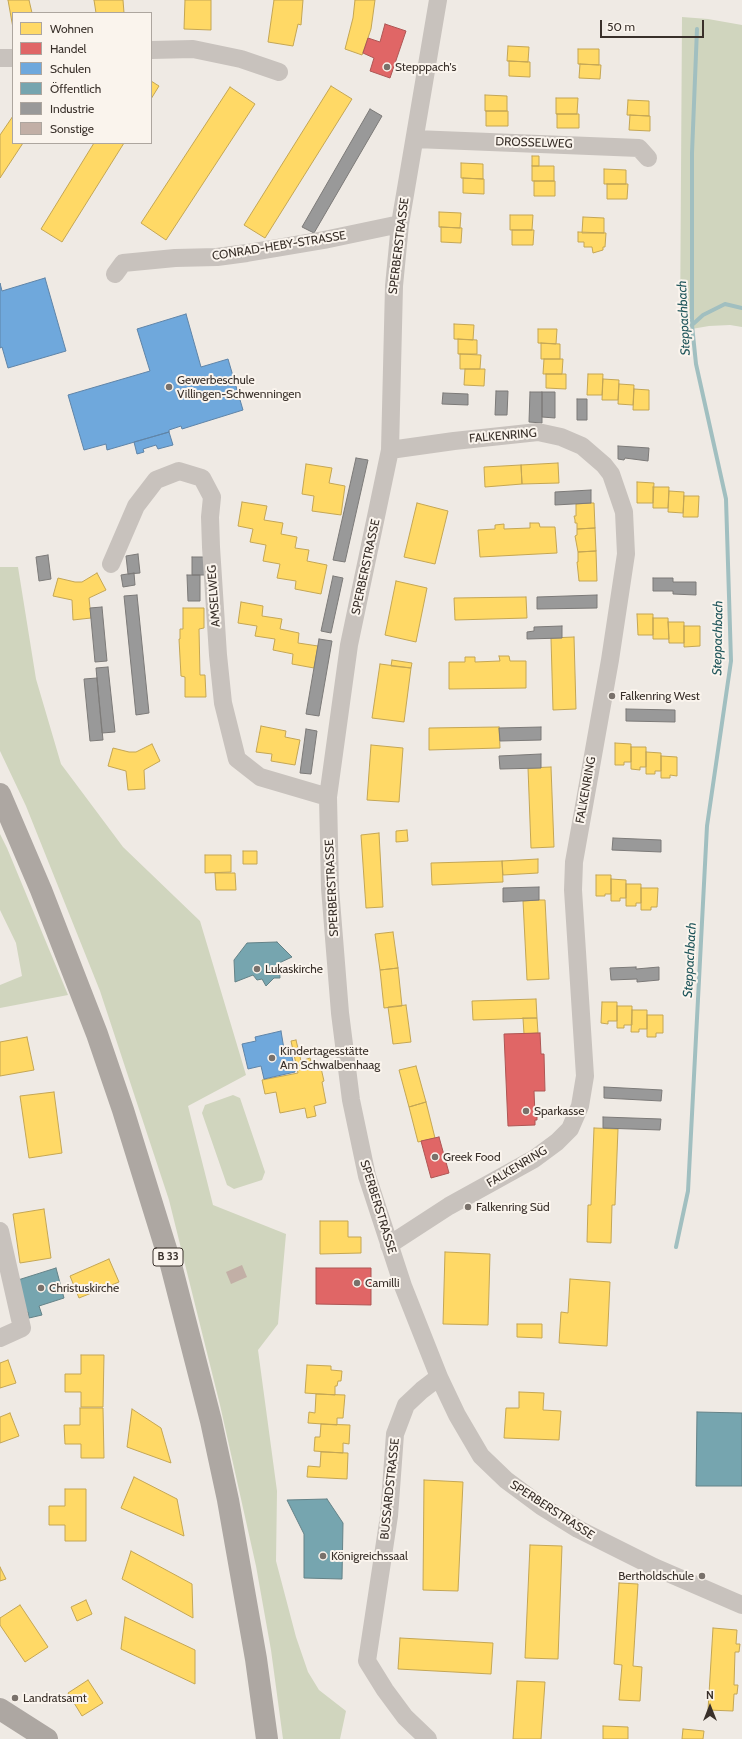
<!DOCTYPE html>
<html>
<head>
<meta charset="utf-8">
<style>
	body { margin:0 }
	#map { position:relative; width:742px; height:1739px; overflow:hidden; background:#efeae4; font-family:Cabin,sans-serif }
	canvas { display:block }
	.legend { position:absolute; left:12px; top:12px; width:140px; height:132px; box-sizing:border-box; background:#faf4ed; border:1px solid #ada69f; margin:0; padding:5px 7px; list-style:none; font-size:12px; color:#39302a }
	.legend li { display:flex; align-items:center; gap:8px; height:20px }
	.legend b { width:20px; border:1px solid #ada69f }
	.north { position:absolute; left:690px; top:1687px; width:40px; height:40px; -webkit-text-stroke:3px #faf4ed; paint-order:stroke; rotate:0deg; font-size:11px; font-weight:700; line-height:16px; text-align:center; color:#39302a }
	.north::after { content:''; display:block; margin:auto; width:14px; height:18px; background:#39302a; clip-path:polygon(50% 0,100% 100%,50% 72%,0 100%) }
	.scale { position:absolute; left:600px; top:20px; width:104px; height:18px; box-sizing:border-box; border:2px solid #39302a; border-top:0; padding-left:5px; font-size:12px; line-height:14px; white-space:nowrap; color:#39302a; -webkit-text-stroke:3px #faf4ed; paint-order:stroke }
</style>
</head>
<body>
<div id="map">
<canvas width="742" height="1739"></canvas>
<ul class="legend">
<li><b style="height:11px;background:#ffd966"></b>Wohnen</li>
<li><b style="height:11px;background:#e06666"></b>Handel</li>
<li><b style="height:11px;background:#6fa8dc"></b>Schulen</li>
<li><b style="height:11px;background:#76a5af"></b>Öffentlich</li>
<li><b style="height:11px;background:#999"></b>Industrie</li>
<li><b style="height:11px;background:#c2afa6"></b>Sonstige</li>
</ul>
<div class="north">N</div>
<div class="scale">50 m</div>
</div>
<script>
const g = document.querySelector('canvas').getContext('2d');
g.lineJoin = 'round';
function fill(path, color) {
  g.fillStyle = color;
  g.fill(path, 'evenodd');
}
function toPath(rows) {
  const path = new Path2D();
  for (const r of rows) {
    path.moveTo(r[0], r[1]);
    for (let i = 2; i < r.length; i += 2) path.lineTo(r[i], r[i + 1]);
  }
  return path;
}
function trace(path, color, width, dash) {
  g.strokeStyle = color;
  g.lineWidth = width;
  g.lineCap = dash ? 'butt' : 'round';
  g.setLineDash(dash || []);
  g.stroke(path);
}
function label(font, color, halo, rows, align = 'center') {
  g.font = font + ' Cabin,sans-serif';
  g.lineWidth = 4;
  g.setLineDash([]);
  g.textBaseline = 'middle';
  g.strokeStyle = halo;
  g.fillStyle = color;
  for (const [text, x, y, turn = 0] of rows) {
    g.save();
    g.translate(x, y);
    g.rotate((+turn || 0) * Math.PI / 180);
    g.textAlign = isNaN(turn) ? turn : align;
    if (halo) g.strokeText(text, 0, 0);
    g.fillText(text, 0, 0);
    g.restore();
  }
}
fill(toPath([
	[682,17,708,19,742,25,742,327,730,325,709,326,680,331],
	[0,567,18,567,36,679,61,764,123,847,200,921,246,1075,188,1106,213,1205,286,1234,278,1324,258,1350,277,1491,276,1561,296,1637,308,1672,319,1690,346,1711,340,1739,283,1739,271,1650,256,1566,220,1405,169,1200,100,991,26,806,0,751],
	[0,834,7,848,68,995,0,1008,0,985,22,976,16,943,0,910],
	[233,1095,240,1098,265,1172,262,1180,234,1189,227,1185,202,1113,205,1105]
]), '#d0d5be');
const homes = toPath([
	[8,0,29,0,32,13,13,13,13,28,8,0],
	[94,0,123,0,124,13,96,13,94,0],
	[185,0,211,0,211,30,184,29,185,0],
	[274,0,303,0,301,25,298,24,293,46,268,42,274,0],
	[355,0,375,0,371,29,362,55,345,49,353,18,355,0],
	[508,46,529,47,528,62,507,61,508,46],
	[578,49,599,49,599,65,578,64,578,49],
	[509,61,530,62,530,77,509,76,509,61],
	[580,64,601,65,600,79,579,78,580,64],
	[151,81,159,86,151,99,151,81],
	[331,86,352,99,265,238,244,225,331,86],
	[230,87,255,104,166,240,141,223,230,87],
	[485,95,507,96,507,111,485,111,485,95],
	[556,98,578,98,577,114,556,114,556,98],
	[628,100,649,101,649,116,627,115,628,100],
	[486,111,508,111,508,126,486,126,486,111],
	[557,114,579,114,579,128,557,128,557,114],
	[630,115,650,116,650,131,629,130,630,115],
	[13,116,13,143,23,143,0,178,0,135,13,116],
	[94,143,124,143,62,242,41,229,94,143],
	[532,156,539,156,539,166,532,166,532,156],
	[461,163,483,164,483,179,461,178,461,163],
	[532,166,554,166,554,181,532,181,532,166],
	[604,169,626,170,626,184,604,184,604,169],
	[463,178,484,179,484,194,463,193,463,178],
	[534,181,555,181,555,196,534,196,534,181],
	[607,184,628,184,627,199,607,199,607,184],
	[439,212,461,213,460,228,439,227,439,212],
	[510,215,533,215,532,230,510,230,510,215],
	[583,217,604,218,604,233,582,233,583,217],
	[441,227,462,228,461,243,441,242,441,227],
	[512,230,534,230,533,245,512,245,512,230],
	[578,232,606,233,605,247,603,247,603,250,593,253,592,247,584,247,584,242,578,242,578,232],
	[454,324,474,325,473,340,454,339,454,324],
	[538,329,557,329,556,344,538,343,538,329],
	[458,339,477,340,477,354,458,354,458,339],
	[541,343,560,344,560,359,541,359,541,343],
	[460,354,481,355,480,369,460,369,460,354],
	[544,359,563,359,562,374,543,374,544,359],
	[465,369,485,369,484,386,464,385,465,369],
	[546,374,566,374,566,389,546,388,546,374],
	[588,374,603,374,602,395,587,395,588,374],
	[603,379,619,380,618,400,602,400,603,379],
	[619,384,634,385,633,405,618,404,619,384],
	[634,389,649,390,649,410,633,410,634,389],
	[558,463,559,483,522,484,521,465,558,463],
	[306,464,332,468,329,483,345,486,341,515,312,511,314,496,302,494,306,464],
	[521,465,522,484,485,487,484,467,521,465],
	[637,482,654,483,653,503,637,503,637,482],
	[653,487,669,487,668,508,653,508,653,487],
	[669,491,684,492,683,513,668,512,669,491],
	[684,496,699,496,698,517,683,517,684,496],
	[242,502,267,506,264,520,283,523,281,534,297,537,295,548,309,550,307,561,327,565,321,594,295,589,296,581,277,578,280,564,263,561,266,545,250,542,253,529,238,526,242,502],
	[417,503,448,511,435,564,404,557,417,503],
	[591,503,594,503,595,528,577,529,577,523,575,523,575,520,574,516,576,516,576,504,591,503],
	[530,523,539,523,540,527,555,527,557,553,480,557,478,530,495,529,495,525,504,524,504,529,530,528,530,523],
	[595,528,596,551,578,552,575,536,577,535,577,529,595,528],
	[596,551,597,581,579,581,577,562,578,562,578,552,596,551],
	[97,573,106,590,89,598,91,618,73,620,72,600,53,596,58,578,75,582,82,582,97,573],
	[396,581,427,588,416,642,385,635,396,581],
	[526,597,527,618,455,620,454,598,526,597],
	[241,602,263,606,262,616,282,619,280,629,299,633,298,643,318,646,314,668,292,664,293,654,273,650,275,639,255,636,257,626,238,623,241,602],
	[183,608,204,608,204,628,199,629,200,675,205,675,206,697,185,697,185,677,181,676,179,639,180,639,180,629,183,629,183,608],
	[637,614,653,614,653,635,638,635,637,614],
	[653,618,668,618,669,639,653,639,653,618],
	[668,622,684,622,684,643,669,643,668,622],
	[684,626,700,626,700,646,684,647,684,626],
	[574,637,576,709,553,710,551,638,574,637],
	[499,656,509,656,510,661,526,661,526,688,449,689,449,662,465,662,465,657,475,657,475,662,500,661,499,656],
	[392,660,412,663,411,668,391,666,392,660],
	[380,664,411,668,404,722,372,718,380,664],
	[261,726,286,731,285,737,300,740,295,765,271,761,272,754,256,752,261,726],
	[499,727,500,748,429,750,429,728,499,727],
	[615,743,631,744,631,762,624,762,624,765,615,765,615,743],
	[152,744,160,761,144,770,145,789,128,790,126,771,108,766,113,748,129,752,136,752,152,744],
	[371,745,403,748,399,802,367,800,371,745],
	[631,747,646,747,646,767,640,767,640,770,631,769,631,747],
	[646,752,661,753,661,771,655,771,655,774,646,774,646,752],
	[661,756,677,757,677,776,670,775,670,778,661,778,661,756],
	[551,767,554,847,531,848,528,768,551,767],
	[407,830,408,841,396,842,396,831,407,830],
	[379,833,383,907,366,908,361,835,379,833],
	[243,851,257,851,257,864,243,864,243,851],
	[205,855,231,855,231,872,205,873,205,855],
	[538,859,538,873,503,875,502,861,538,859],
	[502,861,503,882,432,885,431,863,502,861],
	[215,873,235,873,236,890,216,890,215,873],
	[596,875,611,875,611,894,605,894,605,896,596,896,596,875],
	[611,879,626,880,626,898,620,898,620,901,611,901,611,879],
	[626,884,641,884,641,903,636,903,636,906,626,906,626,884],
	[641,888,658,888,657,907,651,907,651,910,641,910,641,888],
	[539,900,545,900,549,979,527,980,523,901,539,900],
	[393,932,398,968,380,970,375,934,393,932],
	[398,968,402,1006,384,1008,380,970,398,968],
	[536,999,537,1018,473,1020,472,1001,536,999],
	[602,1002,617,1002,617,1021,608,1021,608,1024,601,1023,602,1002],
	[406,1005,411,1042,393,1044,388,1007,406,1005],
	[617,1006,632,1006,632,1025,624,1025,624,1028,617,1028,617,1006],
	[632,1010,647,1010,647,1029,639,1029,639,1032,631,1032,632,1010],
	[647,1015,663,1015,663,1033,656,1033,656,1037,647,1037,647,1015],
	[523,1018,537,1018,538,1033,524,1034,523,1018],
	[27,1037,34,1070,0,1076,0,1042,27,1037],
	[296,1040,301,1061,310,1058,313,1069,321,1068,324,1081,322,1082,326,1103,314,1106,316,1116,307,1118,305,1108,280,1113,276,1092,265,1094,262,1080,298,1073,291,1041,296,1040],
	[416,1066,426,1102,409,1107,399,1070,416,1066],
	[54,1092,62,1153,29,1158,20,1096,54,1092],
	[426,1102,435,1138,418,1142,409,1107,426,1102],
	[594,1128,618,1129,615,1205,612,1205,611,1243,587,1242,588,1205,591,1205,594,1128],
	[44,1209,51,1258,20,1263,13,1214,44,1209],
	[320,1221,348,1221,348,1237,361,1237,361,1253,320,1254,320,1221],
	[445,1252,490,1254,488,1325,443,1324,445,1252],
	[109,1259,119,1282,79,1298,70,1276,109,1259],
	[570,1279,610,1282,607,1346,559,1343,561,1312,568,1313,570,1279],
	[517,1324,542,1324,542,1338,517,1337,517,1324],
	[81,1355,104,1355,103,1407,81,1407,81,1392,65,1392,65,1374,81,1374,81,1355],
	[8,1360,16,1383,0,1388,0,1363,8,1360],
	[307,1365,331,1366,331,1370,342,1371,341,1381,338,1381,337,1386,335,1386,335,1395,305,1393,307,1365],
	[519,1392,544,1393,543,1410,561,1411,559,1440,504,1438,506,1408,519,1408,519,1392],
	[316,1394,345,1395,343,1418,337,1418,337,1425,308,1423,309,1412,315,1413,316,1394],
	[80,1408,103,1408,104,1458,81,1458,81,1444,65,1444,64,1425,80,1425,80,1408],
	[132,1409,161,1428,171,1463,127,1447,132,1409],
	[10,1413,19,1436,0,1443,0,1417,10,1413],
	[321,1424,350,1425,349,1444,343,1443,343,1453,314,1451,315,1437,320,1437,321,1424],
	[321,1452,348,1453,347,1479,307,1477,308,1466,320,1467,321,1452],
	[134,1477,177,1499,184,1536,121,1508,134,1477],
	[424,1480,463,1482,458,1591,423,1590,424,1480],
	[65,1489,86,1489,86,1541,65,1541,65,1525,49,1525,49,1506,65,1506,65,1489],
	[530,1545,562,1546,558,1659,525,1658,530,1545],
	[131,1551,192,1584,193,1618,122,1579,131,1551],
	[0,1567,6,1579,0,1581,0,1567],
	[619,1583,638,1584,633,1666,642,1667,640,1701,619,1700,622,1665,614,1664,619,1583],
	[86,1600,92,1614,77,1621,71,1607,86,1600],
	[20,1605,48,1647,25,1662,0,1625,0,1618,20,1605],
	[125,1617,195,1650,195,1684,121,1649,125,1617],
	[713,1628,737,1630,736,1644,740,1644,739,1652,735,1652,734,1685,738,1685,737,1694,734,1694,733,1711,708,1710,713,1628],
	[400,1638,493,1643,491,1674,398,1669,400,1638],
	[88,1680,103,1703,82,1716,68,1693,88,1680],
	[517,1681,545,1682,541,1739,513,1739,517,1681],
	[603,1726,628,1727,628,1739,603,1739,603,1726],
	[683,1729,704,1731,703,1739,682,1739,683,1729]
]);
fill(homes, '#ffd966');
trace(homes, '#c4a654', 1);
const shops = toPath([
	[385,24,406,31,390,78,370,71,374,58,363,53,368,38,380,42,385,24],
	[540,1033,541,1054,544,1054,545,1091,534,1091,535,1115,537,1115,537,1120,535,1120,535,1125,508,1126,504,1034,540,1033],
	[439,1137,449,1173,431,1178,421,1141,439,1137],
	[316,1268,371,1268,371,1305,316,1304,316,1268]
]);
fill(shops, '#e06666');
trace(shops, '#ae5654', 1);
const schools = toPath([
	[45,278,66,351,8,368,2,347,0,348,0,283,2,291,45,278],
	[186,314,201,367,228,359,243,410,182,429,181,426,169,430,169,432,107,450,106,444,84,450,68,395,150,371,137,329,186,314],
	[169,432,173,445,158,449,156,445,143,449,144,452,137,454,134,442,169,432],
	[281,1031,284,1049,290,1047,295,1072,264,1079,261,1066,248,1069,242,1044,256,1041,255,1037,281,1031]
]);
fill(schools, '#6fa8dc');
trace(schools, '#5f84a7', 1);
const public = toPath([
	[277,942,292,957,279,963,280,978,274,978,266,986,262,979,257,980,253,975,235,982,234,960,247,943,277,942],
	[56,1268,64,1298,39,1306,42,1315,29,1318,28,1312,21,1314,18,1280,56,1268],
	[697,1412,742,1413,742,1486,696,1486,697,1412],
	[327,1499,343,1523,342,1579,304,1578,304,1534,287,1500,327,1499]
]);
fill(public, '#76a5af');
trace(public, '#648287', 1);
const industry = toPath([
	[370,109,382,116,314,233,302,227,370,109],
	[496,391,508,391,507,415,495,415,496,391],
	[530,392,542,392,542,423,529,422,530,392],
	[542,392,555,392,555,418,542,417,542,392],
	[443,393,468,394,468,405,442,404,443,393],
	[577,399,587,399,587,420,577,420,577,399],
	[618,446,649,448,648,461,625,458,624,460,618,459,618,446],
	[356,458,368,460,345,562,333,560,356,458],
	[591,490,591,503,555,505,555,492,591,490],
	[138,554,140,573,128,574,126,556,138,554],
	[48,555,51,579,39,581,36,557,48,555],
	[192,557,206,557,207,575,192,575,192,557],
	[134,573,135,585,123,587,121,575,134,573],
	[187,575,200,575,200,601,188,601,187,575],
	[333,576,343,578,331,633,321,631,333,576],
	[653,578,673,578,673,582,696,582,696,595,673,594,673,591,653,591,653,578],
	[137,595,149,713,136,715,124,596,137,595],
	[597,595,597,608,537,609,537,597,597,595],
	[102,607,107,661,95,662,90,608,102,607],
	[562,626,562,638,527,639,527,632,534,631,534,627,562,626],
	[319,639,332,641,319,716,306,714,319,639],
	[108,667,115,732,102,733,96,668,108,667],
	[97,678,103,740,90,741,84,679,97,678],
	[626,709,675,710,675,722,626,721,626,709],
	[541,727,541,740,500,741,499,728,541,727],
	[306,729,317,731,311,774,300,773,306,729],
	[541,754,541,768,500,769,499,756,541,754],
	[613,838,661,840,661,852,612,850,613,838],
	[539,887,539,900,503,902,503,888,539,887],
	[636,967,636,969,659,967,659,980,637,982,637,979,611,980,610,968,636,967],
	[604,1087,662,1090,661,1101,604,1098,604,1087],
	[603,1117,661,1119,660,1130,603,1128,603,1117]
]);
fill(industry, '#999');
trace(industry, '#7c7a78', 1);
trace(toPath([
	[692,325,703,315,725,304,742,308],
	[676,1247,688,1191,707,826,731,661,726,499,696,364,692,325,692,153,697,29]
]), '#a1bfc0', 4);
fill(toPath([
	[242,1265,247,1277,231,1284,226,1272]
]), '#c2afa6');
trace(toPath([
	[438,0,400,224,394,286,390,450,349,645,328,797,330,888,340,1013,351,1100,367,1176,403,1286,439,1377,457,1415,481,1456,506,1480,541,1506,578,1529,654,1567,742,1605],
	[151,50,193,49,241,59,279,72],
	[0,58,13,58],
	[415,139,639,148,648,158],
	[115,274,123,263,175,258,217,257,247,253,324,240,400,224],
	[111,564,136,506,156,480,179,471,202,478,212,497,210,517,211,547,218,655,223,703,237,759,260,777,328,797],
	[0,1231,22,1328,0,1338],
	[389,1245,449,1206,534,1159,557,1142,570,1129,580,1106,585,1076,573,890,574,862,610,660,626,554,624,512,611,474,604,465,582,446,561,437,538,432,454,441,390,450],
	[428,1739,405,1717,385,1690,367,1661,389,1516,395,1434,406,1405,422,1390,439,1377]
]), '#c8c2bd', 18);
trace(toPath([
	[0,794,41,890,97,1034,123,1110,171,1265,211,1421,228,1500,256,1659,267,1739],
	[0,1709,47,1739]
]), '#ada7a2', 22);
for (const [x, y, r, color] of [
	[387,67,4,"#79716b"],
	[169,387,4,"#79716b"],
	[612,696,4,"#79716b"],
	[257,969,4,"#79716b"],
	[272,1058,4,"#79716b"],
	[526,1111,4,"#79716b"],
	[435,1157,4,"#79716b"],
	[468,1207,4,"#79716b"],
	[357,1283,4,"#79716b"],
	[41,1288,4,"#79716b"],
	[323,1556,4,"#79716b"],
	[702,1576,4,"#79716b"],
	[15,1698,4,"#79716b"]
]) {
  const dot = new Path2D();
  dot.arc(x, y, r, 0, 2 * Math.PI);
  g.fillStyle = color;
  g.fill(dot);
  trace(dot, '#faf4ed', 1.5);
}
for (const [x, y, w] of [
	[168,1257,30]
]) {
  const box = new Path2D();
  box.roundRect(x - w / 2, y - 9, w, 18, 3);
  g.fillStyle = '#faf4ed';
  g.fill(box);
  trace(box, '#39302a', 1);
}
label('bold 11px', '#39302a', null, [
	["B 33",168,1257]
]);
label('12px', '#39302a', '#faf4ed', [
	["Stepppach's",395,67],
	["Gewerbeschule",177,380],
	["Villingen-Schwenningen",177,394],
	["Falkenring West",620,696],
	["Lukaskirche",265,969],
	["Kindertagesstätte",280,1051],
	["Am Schwalbenhaag",280,1065],
	["Sparkasse",534,1111],
	["Greek Food",443,1157],
	["Falkenring Süd",476,1207],
	["Camilli",365,1283],
	["Christuskirche",49,1288],
	["Königreichssaal",331,1556],
	["Bertholdschule",694,1576,"right"],
	["Landratsamt",23,1698]
], 'left');
label('12px', '#39302a', '#faf4ed', [
	["DROSSELWEG",534,143,2],
	["CONRAD-HEBY-STRASSE",279,246,-9],
	["SPERBERSTRASSE",399,246,-83],
	["FALKENRING",503,436,-5],
	["SPERBERSTRASSE",366,567,-78],
	["AMSELWEG",214,596,-94],
	["FALKENRING",586,790,-80],
	["SPERBERSTRASSE",332,888,-93],
	["FALKENRING",517,1167,-31],
	["SPERBERSTRASSE",378,1207,73],
	["BUSSARDSTRASSE",390,1489,-84],
	["SPERBERSTRASSE",552,1510,33]
]);
label('italic 13px', '#20565b', '#faf4ed', [
	["Steppachbach",684,318,-93],
	["Steppachbach",718,638,-89],
	["Steppachbach",690,960,-87]
]);
</script>
</body>
</html>
